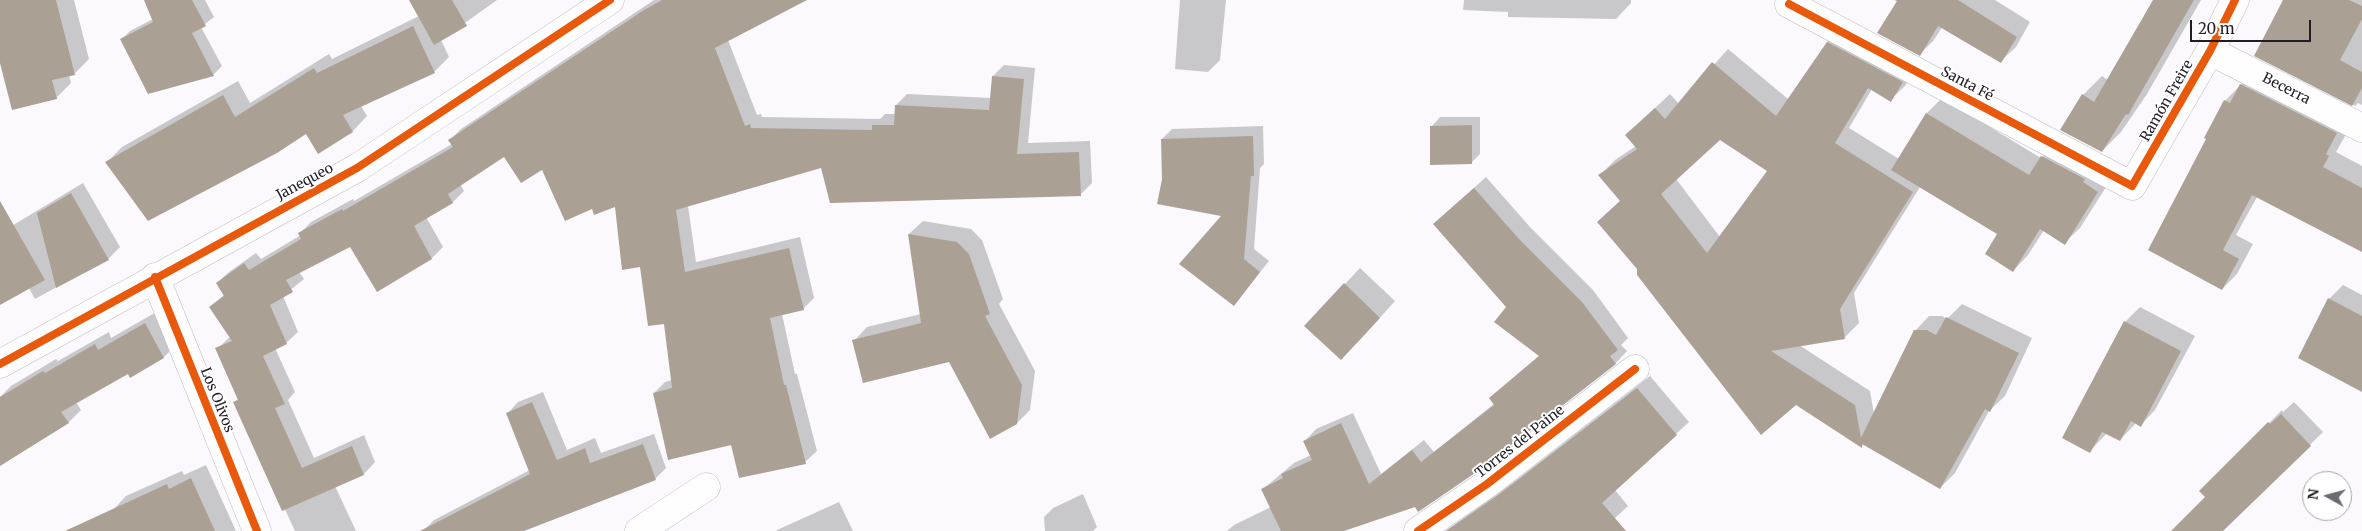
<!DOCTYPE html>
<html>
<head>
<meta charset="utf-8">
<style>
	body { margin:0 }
	#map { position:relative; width:2362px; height:531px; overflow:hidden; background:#fbf9fd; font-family:Merriweather,serif }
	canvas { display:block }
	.north { position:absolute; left:2302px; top:471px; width:50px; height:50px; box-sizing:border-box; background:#fff; border:1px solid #a6a5a9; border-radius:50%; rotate:277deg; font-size:14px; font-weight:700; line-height:20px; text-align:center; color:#201d27 }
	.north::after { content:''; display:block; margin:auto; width:18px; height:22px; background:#6d6a72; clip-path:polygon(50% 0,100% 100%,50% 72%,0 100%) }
	.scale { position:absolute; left:2190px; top:20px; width:121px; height:22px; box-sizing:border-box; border:2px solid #201d27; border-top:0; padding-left:6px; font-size:15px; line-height:18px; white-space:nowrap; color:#201d27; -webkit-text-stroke:4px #fff; paint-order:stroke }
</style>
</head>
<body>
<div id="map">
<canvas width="2362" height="531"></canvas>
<div class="north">N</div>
<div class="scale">20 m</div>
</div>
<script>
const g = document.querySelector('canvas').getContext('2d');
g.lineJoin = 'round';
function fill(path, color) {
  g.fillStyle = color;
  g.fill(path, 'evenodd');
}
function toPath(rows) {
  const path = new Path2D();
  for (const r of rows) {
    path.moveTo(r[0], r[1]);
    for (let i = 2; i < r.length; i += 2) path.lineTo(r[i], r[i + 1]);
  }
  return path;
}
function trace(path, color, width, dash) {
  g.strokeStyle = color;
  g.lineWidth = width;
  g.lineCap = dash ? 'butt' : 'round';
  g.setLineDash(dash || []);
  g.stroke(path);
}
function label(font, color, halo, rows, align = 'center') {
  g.font = font + ' Merriweather,serif';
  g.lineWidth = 4;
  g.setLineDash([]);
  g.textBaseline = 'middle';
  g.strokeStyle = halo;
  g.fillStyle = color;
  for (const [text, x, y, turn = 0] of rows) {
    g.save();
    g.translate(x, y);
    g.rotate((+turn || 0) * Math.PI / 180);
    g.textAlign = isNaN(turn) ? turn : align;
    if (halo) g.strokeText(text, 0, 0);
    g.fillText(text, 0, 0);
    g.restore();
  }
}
fill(toPath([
	[0,0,74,0,89,59,74,74,69,75,71,83,56,98,0,30],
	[145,0,205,0,214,17,201,27,222,66,213,75,121,40,130,31,153,19],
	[413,0,497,0,441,40,449,57,434,72,361,106,367,116,353,131,318,152,307,133,107,162,122,147,238,81,250,103,329,54,332,59,419,16],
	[654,0,774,0,728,40,757,115,761,114,762,117,880,119,885,114,896,114,896,105,907,94,991,98,993,76,1004,65,1035,68,1028,143,1090,141,1092,183,1080,195,822,166,688,206,696,262,800,237,814,298,803,309,782,314,795,374,797,374,817,451,805,462,732,444,654,393,665,382,672,380,665,323,616,205,593,207,542,168,505,155,460,184,464,191,453,202,426,217,443,247,432,258,377,290,350,245,299,272,304,279,283,296,298,332,286,343,275,348,295,392,288,400,314,458,364,435,375,462,364,474,335,486,356,531,295,531,235,402,239,398,217,349,231,336,210,307,225,294,217,283,229,272,256,253,261,259,301,235,300,233,311,222,353,199,354,201,452,144,450,140,461,129],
	[1180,0,1226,0,1220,60,1208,72,1175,69],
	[1464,0,1631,0,1631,3,1616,19,1508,17,1508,12,1463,10],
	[1899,0,1995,0,2030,22,2016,47,2001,61,1942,27,1934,40,1920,54],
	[2154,0,2201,0,2147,94,2121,132,2102,151,2083,95,2102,76,2108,80],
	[2284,0,2362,0,2362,105,2358,103,2355,106,2255,55],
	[1842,28,1917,67,1905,86,1890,100,1872,89,1849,128,1899,159,1927,113,1942,98,2041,158,2058,141,2113,176,2080,228,2064,243,2044,230,2028,255,2013,271,1999,234,1920,187,1854,293,1859,323,1844,338,1799,345,1870,391,1874,414,1915,331,1929,316,1942,316,1947,319,1962,304,2032,338,2005,396,1989,411,1955,473,1940,488,1864,444,1862,446,1795,403,1638,268,1598,222,1621,200,1600,175,1615,160,1636,146,1641,121,1670,94,1679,104,1728,49,1788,99,1827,42],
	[1720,138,1769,171,1720,237,1676,179],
	[2255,70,2354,120,2336,152,2362,166,2362,242,2257,197,2236,235,2253,244,2237,274,2222,289,2208,139,2225,101],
	[1440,117,1480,117,1480,154,1471,163,1432,126],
	[1263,126,1264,164,1260,168,1254,249,1269,261,1234,305,1223,215,1163,179,1162,139,1172,129],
	[1486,177,1530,227,1593,290,1628,338,1621,345,1627,351,1616,363,1477,470,1415,505,1337,531,1227,531,1234,525,1271,507,1263,489,1294,463,1311,455,1305,441,1316,429,1353,413,1381,474,1424,440,1434,452,1495,403,1490,398,1540,355,1446,213],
	[83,183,120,247,108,259,35,299,29,288,0,299,0,233],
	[923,221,971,229,982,240,1003,299,999,304,1035,371,1030,410,1017,423,949,361,854,341,867,327,921,314,909,234],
	[1360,268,1395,301,1357,343,1345,284],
	[2343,285,2362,295,2362,377,2329,299],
	[2140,307,2195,336,2155,410,2141,425,2136,423,2120,440,2107,433,2090,451,2125,322],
	[158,311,177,344,164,357,130,376,128,372,76,402,81,410,69,422,0,464,0,397,11,386,56,359,58,361,109,332,111,338],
	[1650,376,1689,422,1615,490,1628,506,1601,531,1445,531,1511,484],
	[543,392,567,450,595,438,601,453,654,434,666,468,655,479,521,531,423,531,434,520,530,470,508,413,518,402],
	[2294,402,2323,432,2222,531,2173,531,2207,497,2201,491,2282,410,2283,412],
	[206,465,236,531,97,531,112,511,126,496,182,471,184,475],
	[1083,494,1097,527,1093,531,1045,531,1044,517,1053,508],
	[839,502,853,531,776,531,777,530]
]), '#0003');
fill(toPath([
	[0,0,56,0,75,75,52,80,57,99,12,110,0,63],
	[144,0,192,0,206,26,192,33,214,76,148,94,120,39,153,22],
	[409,0,452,0,467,26,434,45],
	[662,0,807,0,715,48,745,126,750,124,751,128,872,130,872,125,894,125,895,105,989,110,992,76,1024,79,1017,154,1079,152,1081,196,830,203,821,168,676,210,685,272,789,248,804,310,770,318,784,385,786,385,806,464,739,478,731,445,668,460,653,393,672,388,664,324,648,326,640,267,622,270,615,207,594,215,592,209,565,221,542,170,521,183,504,157,448,194,453,203,414,226,432,259,377,292,350,247,286,280,293,292,270,305,287,344,263,356,285,404,275,408,302,468,352,446,364,475,282,511,233,402,238,400,215,348,232,341,209,307,224,296,216,283,244,263,249,270,301,239,298,233,342,209,343,211,453,147,448,140,644,10],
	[1894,0,1958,0,2017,37,2001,63,1938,26,1920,56,1877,33,1897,1],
	[2153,0,2194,0,2128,115,2126,114,2102,152,2060,130,2082,94,2094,102],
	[2283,0,2349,0,2362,6,2362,19,2340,60,2362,72,2362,88,2352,106,2254,56],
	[413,26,435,73,343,115,353,132,318,154,306,134,277,153,148,221,105,162,223,95,235,117,314,68,317,73],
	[1827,42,1903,82,1891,102,1868,88,1835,143,1913,192,1840,309,1845,339,1771,351,1855,405,1861,438,1914,330,1927,330,1936,335,1946,317,2019,353,1990,412,1985,409,1940,489,1862,444,1862,448,1796,405,1761,435,1637,275,1637,269,1597,222,1620,201,1598,175,1637,149,1625,135,1655,108,1665,119,1712,62,1776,116],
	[1720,140,1767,171,1707,253,1661,194],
	[2240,84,2337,133,2326,154,2329,156,2323,167,2362,188,2362,252,2252,195,2223,250,2239,259,2222,290,2148,250,2206,139,2204,138,2224,100,2230,103],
	[1926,113,2029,175,2041,156,2085,179,2083,182,2098,192,2065,245,2040,229,2013,272,1985,254,1997,234,1891,170],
	[1472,125,1472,164,1430,165,1430,126],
	[1253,136,1254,176,1251,176,1244,259,1260,272,1234,306,1179,264,1221,216,1157,204,1162,179,1161,139],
	[1474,188,1519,239,1582,302,1618,350,1610,356,1616,364,1478,471,1418,512,1415,507,1344,531,1281,531,1261,489,1283,478,1281,474,1312,460,1303,441,1341,423,1369,484,1412,450,1421,462,1494,405,1489,398,1539,356,1494,322,1506,307,1433,224],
	[71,193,109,260,56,288,37,213],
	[0,201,45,280,0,305],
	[908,234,957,242,969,254,990,314,985,316,1022,385,1017,424,990,439,949,362,863,383,852,340,921,323],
	[1344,283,1380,318,1341,360,1304,326],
	[2328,298,2362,316,2362,392,2298,358],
	[2124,321,2181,351,2141,427,2131,421,2120,441,2102,432,2090,453,2062,438],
	[145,323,164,358,130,378,128,374,61,412,69,423,0,466,0,397,43,371,45,373,95,344,98,350],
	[1637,388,1677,435,1602,503,1626,531,1446,531,1497,496],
	[532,402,557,460,585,448,590,463,643,444,656,480,524,531,420,531,530,474,506,413],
	[2281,414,2311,446,2223,531,2171,531,2205,497,2199,491,2268,422,2270,424],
	[191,478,215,531,65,531,167,484,169,489]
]), '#aba094');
const minor = toPath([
	[1789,4,2132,186,2210,51,2235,0],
	[2210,51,2362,128],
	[155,277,257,531],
	[0,364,357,168,610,0],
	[639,531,706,487],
	[1418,531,1487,484,1635,369]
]);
trace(minor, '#bebcc3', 29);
trace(minor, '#fefeff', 28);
trace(toPath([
	[1789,4,2132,186,2210,51,2235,0],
	[155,277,257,531],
	[0,364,357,168,610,0],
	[1418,531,1487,484,1635,369]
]), '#e8590c', 8);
label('14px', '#201d27', '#fff', [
	["Santa Fé",1967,84,28],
	["Becerra",2286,89,27],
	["Ramón Freire",2167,101,-60],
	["Janequeo",305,182,-28],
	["Los Olivos",217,400,68],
	["Torres del Paine",1520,442,-38]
]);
</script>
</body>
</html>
